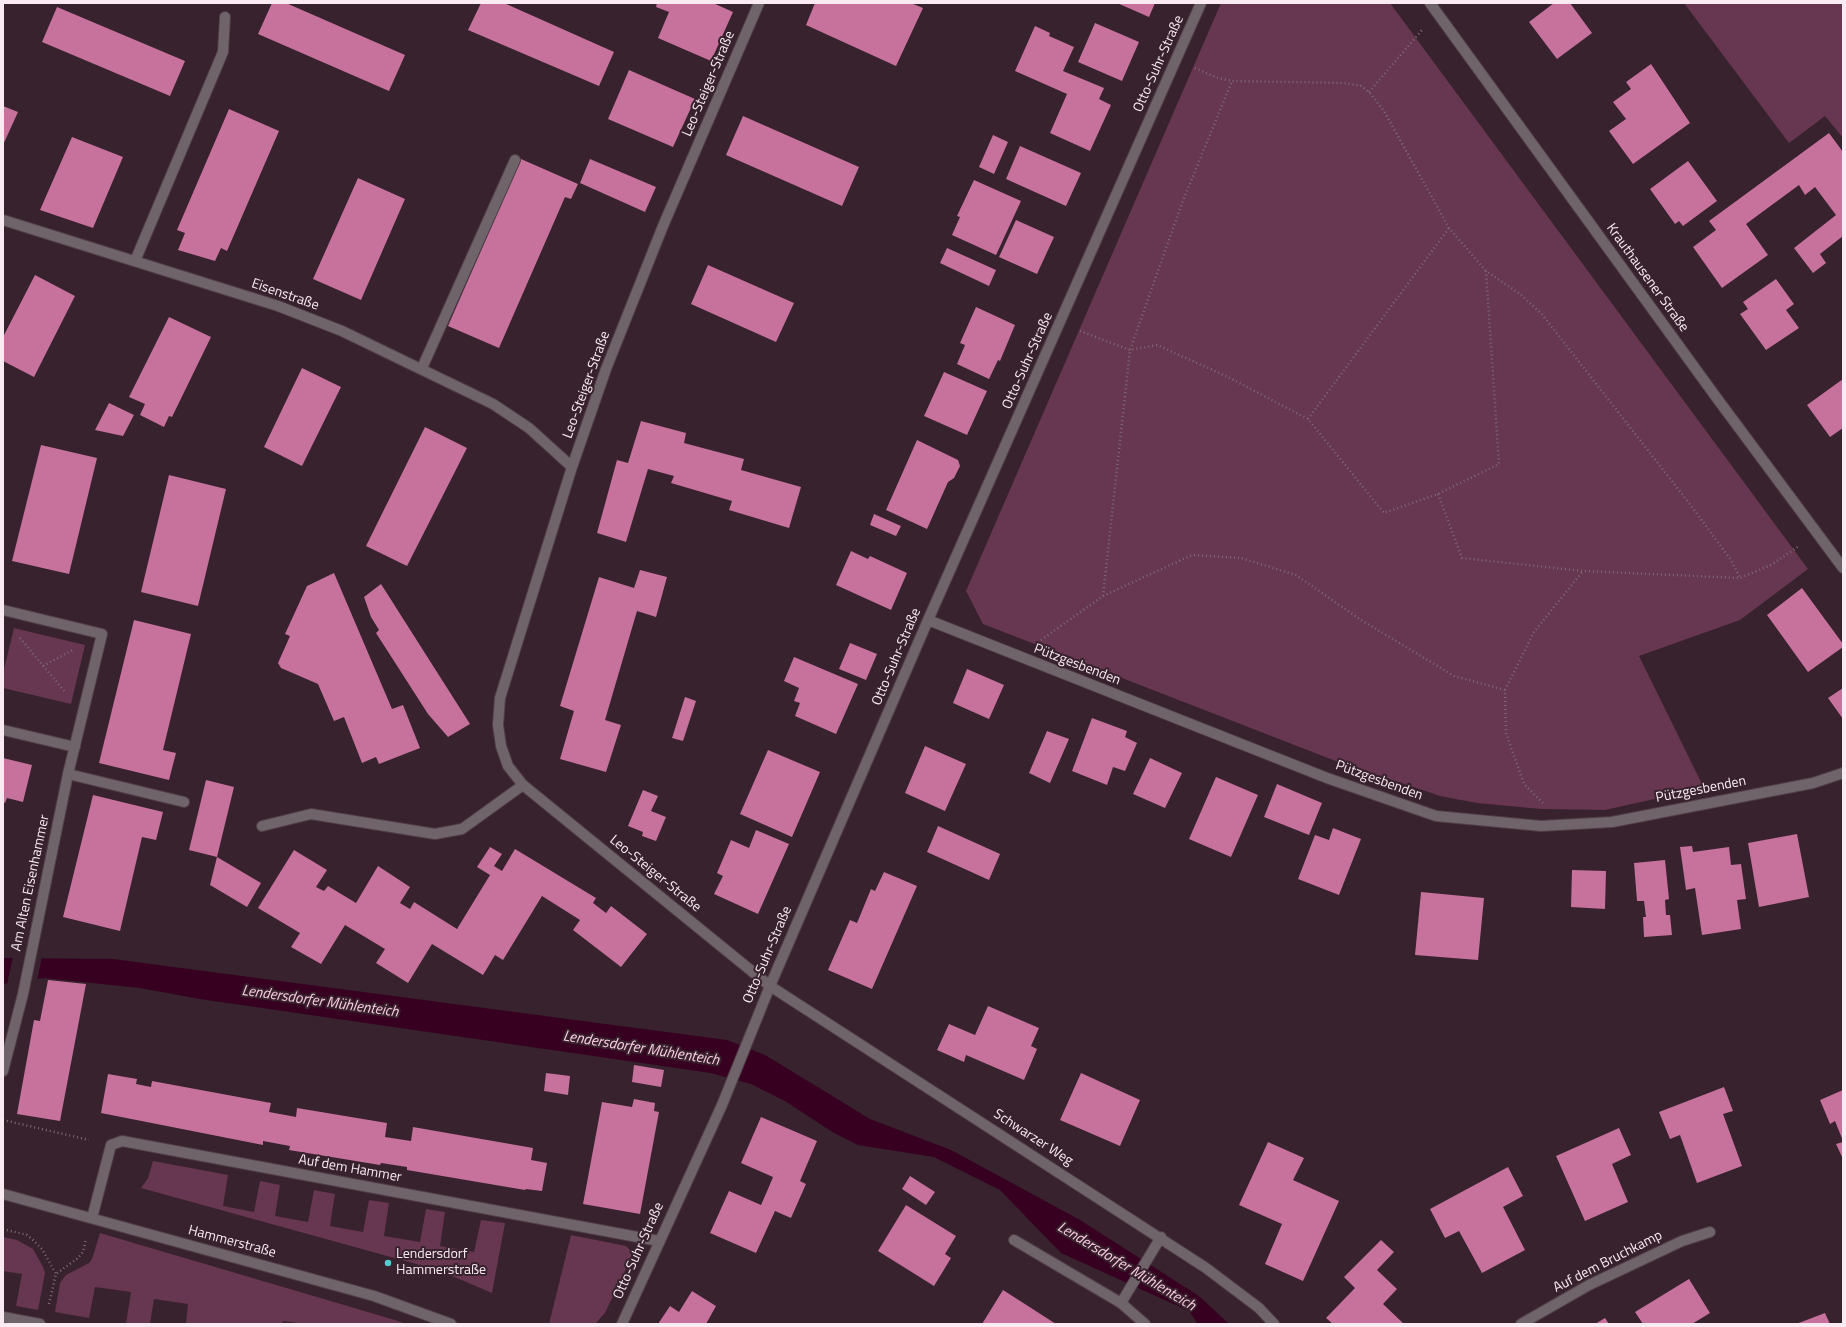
<!DOCTYPE html>
<html>
<head>
<meta charset="utf-8">
<style>
	body { margin:0 }
	#map { position:relative; width:1846px; height:1327px; overflow:hidden; background:#37222d; font-family:"Titillium Web",sans-serif }
	canvas { display:block }
	.frame { position:absolute; inset:0; border:4px solid #faebf2; pointer-events:none }
</style>
</head>
<body>
<div id="map">
<canvas width="1846" height="1327"></canvas>
<div class="frame"></div>
</div>
<script>
const g = document.querySelector('canvas').getContext('2d');
g.lineJoin = 'round';
function fill(path, color) {
  g.fillStyle = color;
  g.fill(path, 'evenodd');
}
function toPath(rows) {
  const path = new Path2D();
  for (const r of rows) {
    path.moveTo(r[0], r[1]);
    for (let i = 2; i < r.length; i += 2) path.lineTo(r[i], r[i + 1]);
  }
  return path;
}
function trace(path, color, width, dash) {
  g.strokeStyle = color;
  g.lineWidth = width;
  g.lineCap = dash ? 'butt' : 'round';
  g.setLineDash(dash || []);
  g.stroke(path);
}
function label(font, color, halo, rows, align = 'center') {
  g.font = font + ' "Titillium Web",sans-serif';
  g.lineWidth = 4;
  g.setLineDash([]);
  g.textBaseline = 'middle';
  g.strokeStyle = halo;
  g.fillStyle = color;
  for (const [text, x, y, turn = 0] of rows) {
    g.save();
    g.translate(x, y);
    g.rotate((+turn || 0) * Math.PI / 180);
    g.textAlign = isNaN(turn) ? turn : align;
    if (halo) g.strokeText(text, 0, 0);
    g.fillText(text, 0, 0);
    g.restore();
  }
}
fill(toPath([
	[1221,3,1390,3,1808,569,1740,620,1639,656,1704,788,1605,810,1541,809,1477,803,1440,796,1333,760,983,624,966,591],
	[1684,3,1843,3,1843,138,1825,116,1789,143],
	[14,628,85,645,71,704,3,688,3,673],
	[153,1161,228,1175,223,1206,254,1212,260,1181,280,1185,275,1216,308,1222,314,1190,335,1194,330,1226,363,1232,369,1200,389,1203,384,1236,420,1242,426,1209,445,1212,440,1246,474,1252,481,1220,505,1223,492,1293,438,1270,141,1188,148,1178],
	[100,1233,395,1320,406,1324,305,1324,283,1321,282,1324,186,1324,188,1304,154,1299,150,1324,126,1324,131,1292,95,1287,89,1318,55,1312,60,1283,66,1275,89,1263,92,1259],
	[571,1235,626,1246,631,1251,631,1258,605,1313,595,1324,549,1324],
	[3,1237,17,1240,33,1249,43,1267,45,1273,38,1310,16,1306,22,1274,3,1271]
]), '#673650');
fill(toPath([
	[3,958,113,959,727,1040,765,1055,870,1119,951,1150,1080,1220,1199,1296,1229,1324,1198,1324,1189,1311,1061,1253,1000,1190,934,1157,858,1145,834,1133,785,1101,751,1084,711,1073,200,999,140,988,44,978,3,984]
]), '#370021');
fill(toPath([
	[13,956,42,956,37,981,7,985]
]), '#37222d');
fill(toPath([
	[272,3,286,3,405,55,389,91,258,34],
	[481,3,504,3,614,52,599,86,468,30],
	[657,3,713,3,733,12,711,61,658,38,669,12,656,7],
	[815,3,911,3,923,8,896,66,806,25],
	[1117,3,1155,3,1149,17],
	[1554,3,1570,3,1592,33,1557,59,1529,22],
	[57,7,185,61,170,96,42,42],
	[1095,23,1139,42,1122,81,1078,62],
	[1035,26,1050,33,1049,36,1074,47,1063,71,1104,88,1099,99,1111,105,1090,151,1050,133,1067,94,1015,71],
	[1651,64,1690,123,1633,164,1609,131,1626,119,1613,102,1631,89,1626,82],
	[629,70,695,99,673,147,608,119],
	[3,106,18,112,3,145],
	[229,109,279,131,227,251,221,248,215,261,178,250,185,233,177,230],
	[743,116,859,167,842,206,726,155],
	[1829,133,1843,152,1843,236,1820,254,1826,263,1813,273,1794,248,1836,215,1815,187,1805,195,1799,185,1746,224,1768,255,1722,288,1693,247,1716,230,1709,221],
	[993,135,1008,142,994,174,979,167],
	[72,137,123,157,93,228,40,210],
	[1020,146,1081,173,1066,206,1006,179],
	[521,159,578,184,571,199,565,197,499,348,448,326],
	[590,159,656,187,645,212,580,183],
	[1688,161,1717,201,1683,226,1679,221,1675,224,1650,189],
	[358,178,405,199,361,300,313,279],
	[974,180,1021,201,996,255,952,235,960,217,957,216],
	[1016,220,1054,237,1037,274,999,257],
	[947,248,996,270,989,286,940,263],
	[708,265,794,303,776,342,691,304],
	[35,275,75,296,34,377,3,361,3,337],
	[1776,279,1794,304,1786,310,1799,328,1766,350,1740,314,1748,309,1743,302],
	[976,307,1015,325,1000,361,998,360,989,379,957,364,965,345,960,343],
	[169,317,211,337,172,417,169,416,164,427,140,415,145,404,129,397],
	[302,368,341,387,302,466,264,447],
	[944,372,987,391,967,435,924,416],
	[1843,379,1843,428,1830,437,1807,405],
	[109,403,134,415,123,436,95,430],
	[641,421,686,433,684,443,744,459,741,470,801,487,789,528,729,510,732,501,671,483,674,476,648,469,626,542,597,533,617,460,628,463],
	[425,427,467,448,407,566,366,546],
	[917,440,958,460,960,466,954,478,948,482,927,529,886,510],
	[41,445,97,458,69,574,12,561],
	[169,475,226,489,198,606,141,592],
	[874,514,901,526,896,536,870,525],
	[851,551,868,559,870,556,907,573,891,610,836,585],
	[640,570,667,577,656,617,637,611,605,720,621,725,606,772,560,759,574,711,560,706,599,577,634,588],
	[334,573,392,709,403,705,420,748,379,764,376,757,362,763,344,717,334,721,318,684,281,668,278,663,290,636,285,634,307,586],
	[381,584,470,724,448,737,428,714,376,633,379,630,371,617,364,597],
	[1802,588,1843,644,1843,647,1808,672,1767,615],
	[134,620,191,634,163,750,176,753,169,780,99,763],
	[850,643,877,654,866,680,839,669],
	[794,657,858,684,836,734,795,716,800,703,794,701,799,688,784,681],
	[967,669,1004,685,989,719,953,703],
	[1843,688,1843,719,1828,698],
	[685,697,696,701,683,741,672,738],
	[1092,718,1127,731,1125,737,1137,743,1125,771,1113,767,1107,785,1072,771],
	[1047,731,1069,739,1050,783,1029,773],
	[925,746,966,764,945,811,905,793],
	[768,750,820,772,792,837,740,814],
	[3,758,32,765,23,802,7,798,5,803,3,802],
	[1150,758,1182,773,1165,808,1133,794],
	[1216,777,1258,795,1231,857,1189,839],
	[206,780,234,787,217,857,189,850],
	[1277,784,1322,803,1309,835,1264,817],
	[643,790,658,796,651,811,666,817,656,841,642,836,643,832,628,826],
	[93,795,163,812,156,840,142,837,120,931,63,917],
	[938,826,1000,854,989,880,927,852],
	[1333,828,1361,839,1339,895,1298,879,1315,835,1329,840],
	[756,830,789,844,758,914,714,894,723,876,717,873,731,840,749,848],
	[1797,834,1809,897,1759,907,1748,843],
	[1692,846,1693,852,1729,847,1731,865,1741,864,1746,899,1737,900,1741,929,1702,935,1695,888,1686,890,1680,847],
	[490,847,502,854,494,866,502,871,515,849,596,898,593,903,606,913,611,906,647,934,621,967,573,930,580,920,542,896,503,960,495,955,483,975,432,944,408,983,376,963,385,949,345,925,321,964,291,947,300,933,258,908,294,850,327,870,316,887,324,891,328,886,356,903,378,866,410,887,400,903,410,909,414,902,457,929,490,875,477,867],
	[217,857,261,883,247,907,210,885],
	[1665,860,1669,899,1665,900,1666,915,1670,915,1672,935,1644,937,1643,917,1646,917,1644,901,1637,901,1634,863],
	[1572,870,1606,871,1605,909,1571,907],
	[884,872,917,886,872,989,828,970,850,920,857,923,871,889,875,891],
	[1421,892,1484,898,1478,960,1415,955],
	[48,980,86,984,60,1121,17,1114,34,1020,40,1021],
	[988,1006,1039,1028,1031,1046,1037,1049,1024,1080,966,1055,964,1062,937,1050,949,1024,975,1035],
	[634,1065,664,1070,661,1087,632,1082],
	[546,1073,570,1076,568,1095,544,1091],
	[1081,1073,1140,1100,1120,1146,1060,1120],
	[108,1074,137,1079,136,1084,151,1087,152,1081,271,1103,269,1112,296,1117,297,1108,387,1123,385,1137,411,1141,413,1127,533,1148,531,1160,547,1163,542,1191,526,1189,525,1190,407,1170,407,1167,381,1163,380,1165,289,1150,290,1146,263,1141,263,1145,101,1113],
	[1724,1087,1733,1111,1723,1114,1742,1166,1697,1183,1680,1135,1670,1139,1659,1112],
	[1843,1090,1843,1141,1835,1121,1830,1124,1820,1100],
	[634,1099,655,1103,654,1111,659,1112,640,1214,583,1204,602,1102,632,1107],
	[761,1117,817,1141,800,1181,806,1184,791,1218,775,1211,756,1253,710,1233,729,1191,761,1205,768,1189,773,1177,741,1163],
	[1619,1128,1631,1155,1612,1164,1628,1202,1585,1221,1556,1156],
	[1268,1142,1304,1158,1293,1180,1339,1201,1303,1281,1265,1264,1282,1224,1239,1205],
	[1843,1142,1843,1159,1836,1144],
	[1508,1167,1523,1196,1503,1207,1525,1250,1482,1273,1459,1231,1445,1238,1430,1209],
	[910,1176,935,1192,926,1205,902,1189],
	[906,1205,956,1236,945,1254,951,1258,934,1286,878,1251],
	[1381,1240,1394,1252,1377,1270,1397,1289,1383,1304,1404,1324,1333,1324,1326,1318,1355,1288,1344,1277],
	[1689,1279,1710,1313,1692,1324,1643,1324,1635,1312],
	[1003,1290,1056,1324,982,1324],
	[692,1291,716,1306,706,1324,658,1324,670,1306,679,1312],
	[1825,1313,1830,1324,1796,1324],
	[1605,1318,1609,1324,1595,1324]
]), '#c7719d');
const service = toPath([
	[135,261,223,52,225,17],
	[422,368,515,160],
	[68,774,184,802],
	[262,826,311,814,435,834,462,829,523,785],
	[3,1317,40,1324]
]);
const minor = toPath([
	[759,3,663,226,606,369,572,467,500,698,498,725,501,746,508,766,523,785,770,986,1206,1268,1259,1308,1274,1324],
	[3,220,278,306,342,331,493,404,529,428,572,467],
	[3,610,102,634,68,774,23,994,3,1071],
	[928,620,1327,778,1436,816,1541,826,1612,822,1813,783,1843,773],
	[3,730,75,747],
	[3,1194,374,1296,451,1324],
	[92,1218,111,1145,122,1141,659,1241],
	[1014,1240,1121,1303,1145,1324],
	[1121,1303,1161,1237],
	[622,1324,722,1105,770,986,928,620,1201,3],
	[1521,1324,1589,1285,1682,1241,1710,1232]
]);
const tertiary = toPath([
	[1430,3,1716,397,1843,568]
]);
trace(service, '#523e49', 12);
trace(minor, '#523e49', 12);
trace(tertiary, '#523e49', 12);
trace(toPath([
	[1195,68,1218,78,1232,81,1345,83,1361,86,1369,92,1384,111,1449,228,1486,271,1520,294,1541,313,1689,503,1731,560,1740,578],
	[1369,92,1422,30],
	[1080,331,1130,350,1157,345,1226,376,1308,419,1384,513,1438,494,1499,464,1486,271],
	[1308,419,1449,228],
	[1438,494,1462,558,1583,571,1740,578,1771,565,1799,546],
	[1103,596,1130,350,1182,203,1232,81],
	[20,638,65,692],
	[1041,640,1103,596,1192,555,1241,558,1296,575,1361,620,1454,676,1505,690],
	[43,666,73,650],
	[1543,803,1524,784,1506,733,1505,690,1534,632,1583,571],
	[3,1120,89,1140],
	[3,1229,27,1235,33,1240,42,1249,56,1274],
	[49,1304,56,1274,78,1258,83,1252,86,1239]
]), '#7d6b74', 2.5, [1, 3]);
trace(service, '#6f6469', 10);
trace(minor, '#6f6469', 10);
trace(tertiary, '#6f6469', 10);
for (const [x, y, r, color] of [
	[388,1263,4,"#51ccd1"]
]) {
  const dot = new Path2D();
  dot.arc(x, y, r, 0, 2 * Math.PI);
  g.fillStyle = color;
  g.fill(dot);
  trace(dot, '#37222d', 1.5);
}
label('14px', '#faebf2', '#37222d', [
	["Otto-Suhr-Straße",1159,64,-66],
	["Leo-Steiger-Straße",709,84,-67],
	["Krauthausener Straße",1647,278,54],
	["Eisenstraße",285,295,19],
	["Otto-Suhr-Straße",1028,361,-66],
	["Leo-Steiger-Straße",587,385,-70],
	["Otto-Suhr-Straße",897,657,-67],
	["Pützgesbenden",1077,665,21],
	["Pützgesbenden",1379,781,20],
	["Pützgesbenden",1701,790,-11],
	["Leo-Steiger-Straße",655,874,39],
	["Am Alten Eisenhammer",31,883,-78],
	["Otto-Suhr-Straße",768,955,-67],
	["Schwarzer Weg",1033,1138,33],
	["Auf dem Hammer",350,1169,10],
	["Hammerstraße",232,1242,15],
	["Otto-Suhr-Straße",639,1251,-66],
	["Auf dem Bruchkamp",1608,1262,-27]
]);
label('14px', '#faebf2', '#37222d', [
	["Lendersdorf",396,1255],
	["Hammerstraße",396,1271]
], 'left');
label('italic 15px', '#fdcde3', '#37222d', [
	["Lendersdorfer Mühlenteich",320,1002,8],
	["Lendersdorfer Mühlenteich",641,1049,9],
	["Lendersdorfer Mühlenteich",1126,1267,31]
]);
</script>
</body>
</html>
